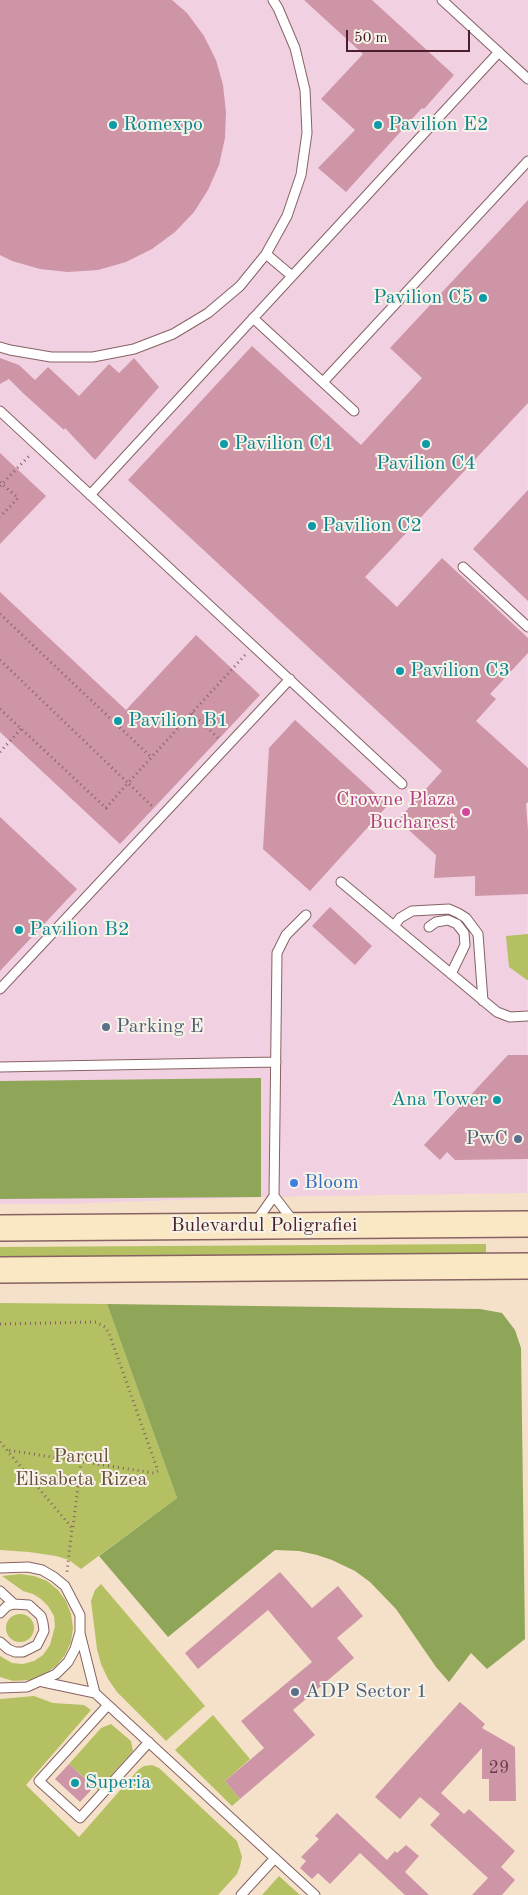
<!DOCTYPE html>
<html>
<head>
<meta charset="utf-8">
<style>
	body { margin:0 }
	#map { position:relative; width:528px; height:1895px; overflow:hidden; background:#f5e1c9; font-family:"Old Standard TT",serif }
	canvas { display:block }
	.scale { position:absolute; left:346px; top:30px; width:124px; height:22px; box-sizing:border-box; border:2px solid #4a1f2b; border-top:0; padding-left:6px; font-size:15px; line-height:18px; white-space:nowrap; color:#4a1f2b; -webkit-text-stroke:4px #f7f3e8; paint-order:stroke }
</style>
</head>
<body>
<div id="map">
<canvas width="528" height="1895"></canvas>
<div class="scale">50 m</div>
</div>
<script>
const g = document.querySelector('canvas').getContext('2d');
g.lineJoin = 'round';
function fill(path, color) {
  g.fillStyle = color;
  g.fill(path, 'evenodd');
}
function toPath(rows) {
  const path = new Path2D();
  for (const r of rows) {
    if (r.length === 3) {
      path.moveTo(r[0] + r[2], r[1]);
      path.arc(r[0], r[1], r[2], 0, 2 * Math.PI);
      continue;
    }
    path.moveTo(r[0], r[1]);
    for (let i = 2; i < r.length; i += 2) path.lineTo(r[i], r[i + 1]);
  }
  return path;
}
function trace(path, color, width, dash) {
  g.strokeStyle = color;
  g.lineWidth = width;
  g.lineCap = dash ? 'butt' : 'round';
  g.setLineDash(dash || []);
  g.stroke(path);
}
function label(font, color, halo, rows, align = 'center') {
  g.font = font + ' "Old Standard TT",serif';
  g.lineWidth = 4;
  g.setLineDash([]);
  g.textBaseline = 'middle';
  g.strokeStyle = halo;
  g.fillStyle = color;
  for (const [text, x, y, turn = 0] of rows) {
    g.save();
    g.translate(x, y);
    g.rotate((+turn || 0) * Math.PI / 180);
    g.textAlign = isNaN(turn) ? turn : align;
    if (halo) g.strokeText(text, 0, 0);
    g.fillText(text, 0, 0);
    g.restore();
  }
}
fill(toPath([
	[0,0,528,0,527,1193,261,1197,64,1204,0,1204]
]), '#f1d0e2');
fill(toPath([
	[528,934,528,980,527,980,509,967,506,936],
	[486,1244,486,1256,0,1259,0,1247],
	[0,1303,107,1304,177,1498,81,1569,69,1560,56,1556,29,1552,0,1550],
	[20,1574,34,1576,47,1581,58,1590,66,1601,71,1614,73,1628,71,1642,65,1655,56,1666,45,1674,29,1680,13,1681,0,1677,0,1656,12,1663,23,1664,34,1661,43,1655,50,1645,55,1626,54,1616,48,1606,41,1599,33,1594,23,1591,2,1576],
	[101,1584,205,1706,166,1741,117,1692,108,1679,101,1664,97,1649,91,1601,95,1590],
	[20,1628,14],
	[34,1696,53,1703,84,1705,91,1710,26,1785,79,1837,138,1770,144,1766,152,1765,159,1768,237,1841,242,1857,240,1866,237,1874,218,1895,0,1895,0,1699],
	[213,1715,250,1759,225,1781,240,1799,232,1806,175,1750],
	[111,1724,131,1741,133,1751,98,1790,69,1764,101,1728],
	[279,1876,300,1895,262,1895]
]), '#b4c062');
fill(toPath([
	[261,1078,261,1197,0,1199,0,1081],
	[107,1304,480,1309,502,1313,515,1330,521,1348,525,1639,487,1669,471,1653,449,1682,436,1667,396,1609,370,1582,355,1571,332,1560,317,1555,299,1551,275,1550,168,1637,99,1556,177,1498]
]), '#8fa658');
fill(toPath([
	[0,0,172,0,187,13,204,36,216,60,223,85,226,112,225,138,219,165,208,190,194,212,175,232,152,249,126,262,98,270,68,272,40,269,12,261,0,255],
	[304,0,372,0,454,75,424,109,422,108,346,192,318,168,355,130,321,99,363,54],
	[528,200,528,403,365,577,397,607,442,558,528,638,528,653,490,694,496,699,476,721,528,768,528,802,526,804,528,830,528,894,475,896,475,876,434,878,436,855,398,820,442,771,128,480,252,346,361,445,422,378,390,348],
	[0,358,19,365,35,380,48,367,79,396,109,364,119,373,134,358,159,387,95,460,65,428,64,430,24,394,9,379,0,384],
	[0,453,46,496,0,544],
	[528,490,528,601,473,549],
	[0,592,126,710,196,635,260,695,120,844,0,732],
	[295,720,388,805,310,891,263,849,269,748],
	[0,817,77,889,0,971],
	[330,907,372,946,355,965,312,926],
	[508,1055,528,1055,528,1159,455,1160,447,1152,440,1160,424,1145],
	[280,1572,312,1608,338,1586,363,1616,337,1638,354,1658,293,1710,315,1735,240,1799,225,1781,264,1748,241,1721,312,1662,268,1610,198,1669,185,1653],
	[460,1702,485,1724,482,1728,515,1747,516,1801,489,1801,489,1779,482,1779,482,1748,441,1793,464,1814,469,1809,515,1851,501,1867,515,1880,502,1895,472,1895,488,1878,430,1825,440,1814,420,1797,400,1819,375,1797],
	[69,1764,94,1787,80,1802,55,1779],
	[337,1813,387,1860,395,1851,397,1853,406,1845,419,1856,405,1872,429,1895,405,1895,360,1853,330,1884,318,1873,312,1879,300,1868,306,1861,301,1857,319,1839,315,1836]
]), '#ce95a6');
const service = toPath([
	[442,0,528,79],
	[266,254,292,276],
	[253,318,354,411],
	[0,347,10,350,51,357,93,357,134,349,173,334,208,313,240,286,266,254,287,216,301,175,307,133,305,90,295,48,278,8,273,0],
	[323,382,528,161],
	[0,411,402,784],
	[90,495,499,52],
	[463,567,528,627],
	[341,882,497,1012,510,1017,528,1016],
	[394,926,400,918,412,911,449,909,458,913,466,918,478,934,483,1001],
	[429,927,436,922,448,920,457,924,464,933,465,945,451,974],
	[0,989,290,679],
	[0,1067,276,1062],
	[274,1196,294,1222],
	[255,1223,274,1196,277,953,286,935,306,915],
	[0,1568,28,1567,42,1570,54,1577,65,1586,80,1615,80,1632,75,1649,68,1662,56,1674,27,1687,0,1688],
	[0,1591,14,1604],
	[0,1613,7,1606,14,1604,29,1605,41,1616,43,1623,44,1631,37,1645,23,1652,15,1652,8,1649,0,1642],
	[80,1633,95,1693],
	[43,1682,95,1693,315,1895],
	[108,1705,39,1781,80,1818,149,1742],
	[241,1895,275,1858]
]);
const secondary = toPath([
	[0,1228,528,1224],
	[0,1270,528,1266]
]);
trace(service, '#866362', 11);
trace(secondary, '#866362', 28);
trace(toPath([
	[0,482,18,498,0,517],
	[0,486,31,454],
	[0,614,151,757],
	[0,660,128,783,245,655],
	[0,709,106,808,128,783,154,808],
	[192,713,218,738],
	[0,752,21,729],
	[0,1324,96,1322,105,1327,109,1333,158,1471,154,1473,7,1450],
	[0,1442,72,1528,67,1572],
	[73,1527,81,1462]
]), '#866362', 3, [1, 4]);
trace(service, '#fff', 9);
trace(secondary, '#fae7c3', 25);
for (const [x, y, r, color] of [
	[113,125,5,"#0f9aa8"],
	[378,125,5,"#0f9aa8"],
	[483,298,5,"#0f9aa8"],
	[224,444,5,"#0f9aa8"],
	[426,444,5,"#0f9aa8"],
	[312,526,5,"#0f9aa8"],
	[400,671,5,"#0f9aa8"],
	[118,721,5,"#0f9aa8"],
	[466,812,5,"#d1479c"],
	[19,930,5,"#0f9aa8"],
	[106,1027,5,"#5c6f8a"],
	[497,1100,5,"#0f9aa8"],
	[518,1139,5,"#5c6f8a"],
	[294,1183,5,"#3f7fe0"],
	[295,1692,5,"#5c6f8a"],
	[75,1783,5,"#0f9aa8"]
]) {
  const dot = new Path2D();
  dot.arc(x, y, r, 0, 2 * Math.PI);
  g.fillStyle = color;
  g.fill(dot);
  trace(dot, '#f7f3e8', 2);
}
label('18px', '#6b3c4a', null, [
	["29",499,1768]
]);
label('20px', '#0d838f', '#f7f3e8', [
	["Romexpo",123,125],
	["Pavilion E2",388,125],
	["Pavilion C5",473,298,"right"],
	["Pavilion C1",234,444],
	["Pavilion C4",426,464,"center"],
	["Pavilion C2",322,526],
	["Pavilion C3",410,671],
	["Pavilion B1",128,721],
	["Pavilion B2",29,930],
	["Ana Tower",487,1100,"right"],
	["Superia",85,1783]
], 'left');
label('20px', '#b23c85', '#f7f3e8', [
	["Crowne Plaza",456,800],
	["Bucharest",456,823]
], 'right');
label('20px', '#4e5e75', '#f7f3e8', [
	["Parking E",116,1027],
	["PwC",508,1139,"right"],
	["ADP Sector 1",305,1692]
], 'left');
label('20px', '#366cbe', '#f7f3e8', [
	["Bloom",304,1183]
], 'left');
label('20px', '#4a1f2b', '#f7f3e8', [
	["Bulevardul Poligrafiei",264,1226]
]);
label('20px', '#6a4f3c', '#f7f3e8', [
	["Parcul",81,1457],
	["Elisabeta Rizea",81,1480]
]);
</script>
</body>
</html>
